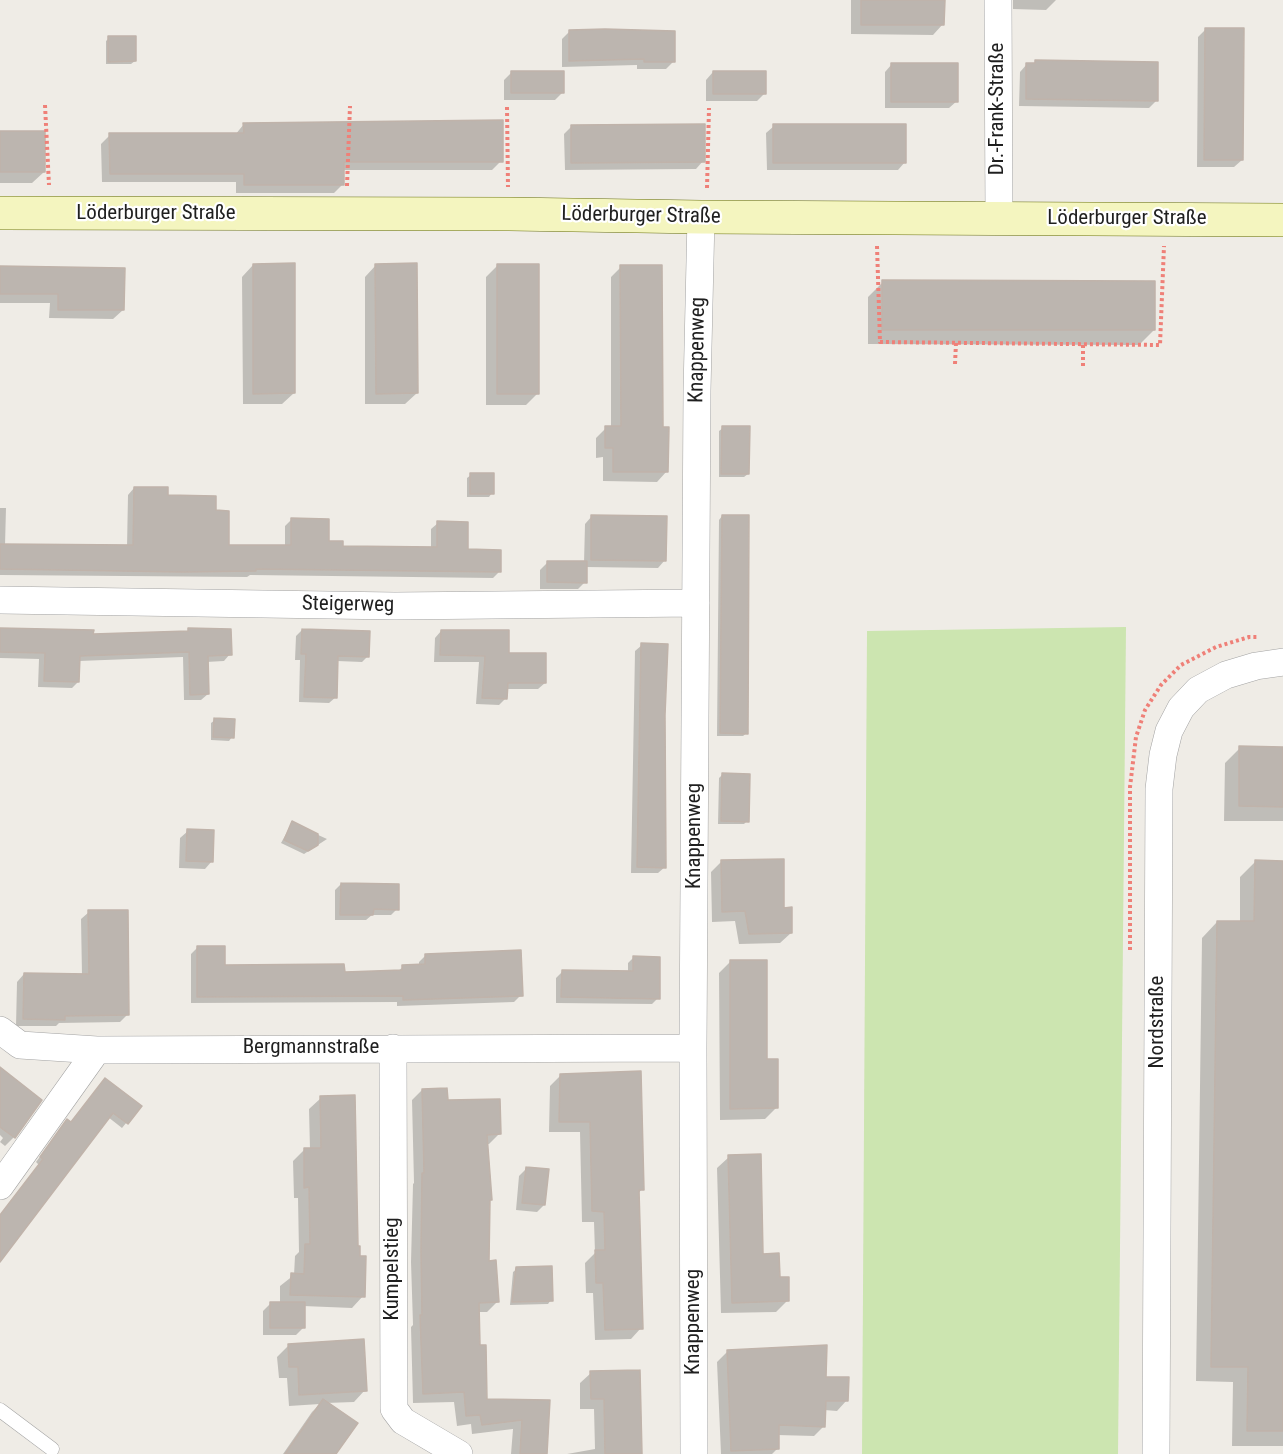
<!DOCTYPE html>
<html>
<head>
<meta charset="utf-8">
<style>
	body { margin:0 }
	canvas { display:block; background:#efece6 }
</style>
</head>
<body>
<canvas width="1283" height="1454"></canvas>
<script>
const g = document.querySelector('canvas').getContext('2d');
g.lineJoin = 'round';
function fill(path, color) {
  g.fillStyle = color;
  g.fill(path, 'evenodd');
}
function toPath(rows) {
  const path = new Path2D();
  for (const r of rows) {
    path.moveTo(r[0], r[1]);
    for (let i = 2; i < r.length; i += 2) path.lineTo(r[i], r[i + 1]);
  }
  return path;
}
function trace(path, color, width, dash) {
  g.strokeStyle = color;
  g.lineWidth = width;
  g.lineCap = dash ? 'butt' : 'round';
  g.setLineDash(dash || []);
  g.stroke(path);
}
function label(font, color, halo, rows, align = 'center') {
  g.font = font + ' "Roboto Condensed",sans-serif';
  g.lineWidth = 4.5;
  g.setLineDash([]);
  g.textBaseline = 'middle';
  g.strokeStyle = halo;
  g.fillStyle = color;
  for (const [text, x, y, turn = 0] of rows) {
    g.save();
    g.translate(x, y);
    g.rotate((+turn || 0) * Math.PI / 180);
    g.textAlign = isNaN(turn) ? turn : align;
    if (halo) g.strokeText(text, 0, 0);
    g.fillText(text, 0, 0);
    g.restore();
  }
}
fill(toPath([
	[1126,627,1118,1454,862,1454,867,631]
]), '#cce5b0');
fill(toPath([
	[851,0,943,0,943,24,933,35,851,34],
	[1013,0,1056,0,1046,10,1013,9],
	[1205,30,1242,160,1234,167,1197,167,1198,37],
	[570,31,674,61,666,69,637,69,637,65,562,67,562,39],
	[109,38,135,61,131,64,106,64,106,41],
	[1036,62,1156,101,1149,108,1019,106,1020,72,1027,64,1033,64],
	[892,64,957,101,949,108,885,108,885,72],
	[713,72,764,94,757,101,706,101,706,80],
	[511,73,563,92,555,100,504,100,504,80],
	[244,124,501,161,492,170,343,170,343,184,334,193,236,193,236,182,102,182,101,144,110,135,235,135],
	[572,126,703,161,696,169,565,170,564,134],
	[774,126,905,162,898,170,767,170,766,133],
	[0,133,44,172,32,183,0,183],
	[253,265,294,393,282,404,243,404,242,277],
	[376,265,417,393,405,404,365,404,365,277],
	[497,266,538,393,526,405,486,405,486,277],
	[621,267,661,428,667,471,657,482,603,481,603,457,596,458,596,438,606,428,611,428,611,277],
	[0,268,123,310,113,319,49,318,50,303,0,303],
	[883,282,1154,330,1139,345,868,344,868,297],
	[723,428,748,474,744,477,719,477,719,431],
	[471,475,492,493,489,497,467,497,467,478],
	[134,488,215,512,227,547,285,547,285,526,291,520,328,543,342,548,431,548,431,529,438,523,466,550,499,572,493,578,250,575,247,577,0,575,0,508,6,508,5,546,127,547,128,495],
	[592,516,665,560,658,568,585,567,585,582,578,589,540,589,540,570,548,562,584,563,585,524],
	[722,516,747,733,743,736,717,736,719,520],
	[0,629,92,636,187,632,189,630,230,654,224,661,206,662,208,694,201,700,184,700,183,657,79,661,78,682,72,688,38,687,39,659,0,658],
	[302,630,368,656,362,662,337,661,336,697,329,703,299,702,300,660,295,660,296,636],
	[441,631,507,654,545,683,538,689,506,689,506,698,499,705,476,704,479,662,434,662,435,638],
	[642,645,664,715,665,867,658,873,631,873,635,651],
	[215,720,232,737,229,741,211,740,211,723],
	[1240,748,1283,748,1283,821,1224,821,1225,763],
	[722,775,747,821,744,824,718,824,719,778],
	[292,823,327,839,304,854,281,843],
	[188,831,212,861,205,869,179,868,180,838],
	[722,861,783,909,791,933,780,943,739,944,735,921,712,922,711,872],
	[1255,862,1283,862,1283,1446,1232,1446,1233,1382,1196,1381,1202,938,1217,922,1240,923,1240,877],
	[341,884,397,909,391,915,372,915,366,920,335,920,335,890],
	[89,912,127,1015,120,1022,59,1023,56,1026,16,1026,17,982,24,974,82,976,81,919],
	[197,948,223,967,343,974,398,971,403,967,419,966,419,962,426,955,521,995,514,1002,397,1006,397,1002,191,1003,191,954],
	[634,957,658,998,652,1004,556,1003,556,978,562,972,628,972,628,963],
	[730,962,776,1108,765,1119,720,1120,719,973],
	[0,1069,14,1137,5,1146,0,1142,3,1138,0,1135],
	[561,1075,642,1189,637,1195,641,1328,631,1339,595,1340,593,1293,586,1293,585,1263,595,1253,594,1222,582,1222,580,1132,549,1132,550,1086],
	[422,1090,446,1101,499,1134,489,1144,486,1144,487,1262,497,1302,487,1312,478,1312,478,1347,486,1400,548,1402,545,1454,511,1454,513,1429,472,1434,471,1424,457,1426,454,1402,413,1403,411,1327,413,1325,411,1262,413,1184,414,1183,412,1100],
	[321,1098,357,1247,363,1296,352,1308,303,1306,303,1328,296,1335,263,1335,263,1311,271,1303,280,1303,280,1286,294,1275,295,1256,299,1252,298,1198,294,1198,293,1161,304,1150,310,1150,309,1109],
	[140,1106,122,1128,108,1117,0,1247,0,1216,39,1165,36,1162,63,1126],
	[729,1157,762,1255,779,1279,788,1300,776,1312,721,1313,717,1168],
	[527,1168,544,1205,537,1212,516,1210,519,1176],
	[517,1269,551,1300,548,1304,510,1305,513,1272],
	[289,1345,365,1390,354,1402,326,1403,334,1454,283,1454,312,1412,320,1404,289,1406,287,1378,279,1378,277,1357],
	[727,1352,825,1378,847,1400,837,1411,824,1410,824,1426,814,1436,777,1435,778,1448,772,1454,721,1454,717,1362],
	[591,1373,640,1454,567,1454,595,1449,594,1409,580,1409,580,1383]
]), '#0003');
const building = toPath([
	[861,0,945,0,944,25,861,25,861,0],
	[1205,28,1244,28,1243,160,1204,160,1205,28],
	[605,29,675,31,675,62,644,62,644,59,569,61,569,30,605,29],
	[108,36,136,36,136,61,108,62,108,36],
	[1035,60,1158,62,1158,101,1026,99,1026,63,1035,63,1035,60],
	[891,63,958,63,958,102,891,102,891,63],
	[511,71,564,71,564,93,511,93,511,71],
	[713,71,766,71,766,94,713,94,713,71],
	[503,120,503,162,344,162,344,185,244,185,244,174,110,174,109,133,244,133,243,123,503,120],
	[705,124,705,162,571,163,571,125,705,124],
	[773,124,906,124,906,163,773,163,773,124],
	[0,131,45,131,45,172,0,172,0,131],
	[295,263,295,393,253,394,253,264,295,263],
	[417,263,418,393,376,394,375,264,417,263],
	[497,264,539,264,539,394,497,394,497,264],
	[620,265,662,265,663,427,669,427,668,472,613,472,613,448,605,448,605,426,621,426,620,265],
	[0,266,125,268,124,310,58,310,58,294,0,294,0,266],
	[882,280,1155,281,1155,330,882,330,882,280],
	[722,426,750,426,749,474,721,474,722,426],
	[470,473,494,473,494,494,470,494,470,473],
	[134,487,168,487,168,495,216,496,216,510,229,511,229,545,291,545,291,518,329,519,329,541,343,541,343,546,437,547,437,521,468,522,468,549,501,550,501,572,256,569,256,571,182,572,0,569,0,544,133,545,134,487],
	[591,515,667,516,666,561,591,560,591,515],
	[722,515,749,515,748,734,720,733,722,515],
	[547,561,587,561,587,583,547,582,547,561],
	[0,628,94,630,93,634,188,631,188,628,231,629,232,655,208,656,209,694,190,695,189,652,80,656,79,682,44,681,45,653,0,652,0,628],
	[302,629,370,631,369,657,338,656,337,698,304,697,306,654,301,654,302,629],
	[441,630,509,630,509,653,546,653,546,683,508,683,507,699,482,698,485,656,440,655,441,630],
	[641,643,668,644,665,715,666,868,637,867,641,643],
	[214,718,235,719,234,738,213,737,214,718],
	[1239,746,1283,747,1283,807,1239,806,1239,746],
	[722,773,750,774,749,822,721,821,722,773],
	[292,821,318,834,318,845,308,851,284,840,292,821],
	[187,829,214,830,213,862,186,861,187,829],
	[784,859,784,908,792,907,792,933,749,934,745,911,722,912,721,860,784,859],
	[1255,860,1283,861,1283,1431,1247,1431,1248,1367,1211,1367,1217,921,1254,921,1255,860],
	[341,883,399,884,399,910,374,909,373,915,340,915,341,883],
	[88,910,128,910,129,1015,65,1016,65,1020,23,1019,24,973,89,974,88,910],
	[197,946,225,946,225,965,344,964,345,972,402,970,402,965,425,964,425,954,521,950,523,996,403,1000,403,996,197,997,197,946],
	[633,956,660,957,660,999,561,997,562,970,633,971,633,956],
	[730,960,767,960,767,1059,778,1059,778,1108,730,1109,730,960],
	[0,1067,42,1100,15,1138,0,1127,0,1067],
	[641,1071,644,1190,639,1190,643,1329,605,1330,603,1283,596,1283,595,1250,605,1250,604,1212,592,1211,590,1122,559,1122,560,1074,641,1071],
	[105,1078,142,1106,128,1124,113,1113,0,1262,0,1215,43,1159,40,1157,67,1119,71,1122,105,1078],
	[447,1088,448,1100,500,1099,501,1134,487,1135,492,1200,490,1200,489,1261,496,1260,499,1302,479,1303,480,1345,486,1345,487,1399,550,1400,547,1454,520,1454,522,1420,482,1425,480,1415,466,1416,464,1392,423,1394,420,1315,422,1315,421,1251,422,1173,424,1173,422,1089,447,1088],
	[355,1095,358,1246,360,1246,360,1256,366,1256,365,1297,290,1295,291,1273,304,1274,305,1244,310,1244,309,1187,304,1188,304,1148,321,1148,320,1096,355,1095],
	[761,1154,763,1254,779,1253,780,1277,789,1277,789,1301,732,1303,728,1155,761,1154],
	[526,1167,549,1169,545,1205,522,1203,526,1167],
	[552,1266,553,1301,512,1302,516,1267,552,1266],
	[270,1302,305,1302,305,1328,270,1328,270,1302],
	[364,1339,367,1391,299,1395,298,1367,289,1367,288,1344,364,1339],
	[827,1345,826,1377,849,1377,848,1401,826,1401,825,1427,779,1425,779,1449,731,1451,727,1350,827,1345],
	[640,1370,642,1454,605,1454,604,1399,591,1399,590,1371,640,1370],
	[323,1399,358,1423,336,1454,285,1454,323,1399]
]);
fill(building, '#bcb5af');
trace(building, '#c0b3aa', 1.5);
const lane = toPath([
	[0,1410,52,1449]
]);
const street = toPath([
	[998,0,999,219],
	[0,600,395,606,696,603],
	[0,1030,20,1045,97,1050],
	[393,1048,394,1409,403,1421,459,1454],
	[0,1186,97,1050,693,1048],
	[694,1454,693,1048,697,391,701,217],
	[1156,1454,1159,789,1163,755,1169,731,1181,708,1198,690,1226,675,1256,666,1283,662]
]);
const secondary = toPath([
	[0,213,509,214,701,217,1283,220]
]);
trace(lane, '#a3a3a3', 15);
trace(street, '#a3a3a3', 28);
trace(secondary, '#676f0e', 34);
trace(toPath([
	[45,105,49,185],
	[507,107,508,187],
	[347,186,350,106],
	[707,188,709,108],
	[877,246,880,342,1160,345,1164,246],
	[955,364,956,343],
	[1083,366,1083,344],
	[1130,950,1130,787,1136,737,1145,710,1161,685,1181,665,1216,647,1249,637,1258,637]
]), '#ef8078', 4, [3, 3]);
trace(lane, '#fff', 14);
trace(street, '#fff', 27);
trace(secondary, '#f4f5bf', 33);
label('21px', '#1f1f1f', '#fff', [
	["Dr.-Frank-Straße",998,109,-90],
	["Löderburger Straße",156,214],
	["Löderburger Straße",641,216,1],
	["Löderburger Straße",1127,219],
	["Knappenweg",698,350,-89],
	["Steigerweg",348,605,1],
	["Knappenweg",695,836,-90],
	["Nordstraße",1158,1022,-90],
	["Bergmannstraße",311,1048],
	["Kumpelstieg",393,1269,-90],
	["Knappenweg",694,1322,-90]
]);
</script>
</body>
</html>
